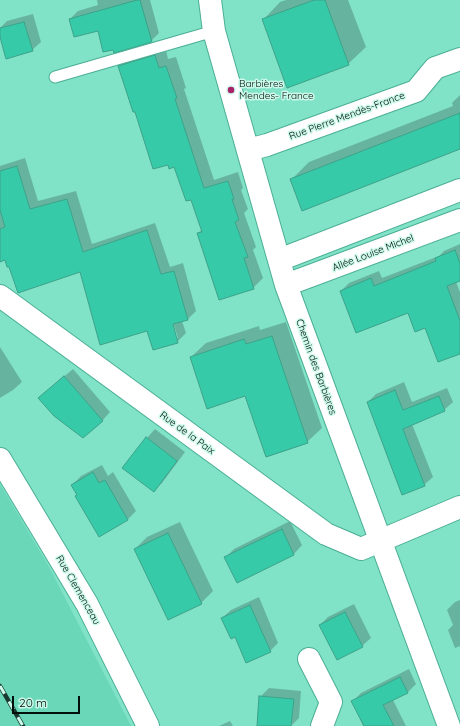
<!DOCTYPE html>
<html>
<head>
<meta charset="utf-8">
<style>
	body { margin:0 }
	#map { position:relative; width:460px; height:726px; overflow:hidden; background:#80e2c7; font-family:Quicksand,sans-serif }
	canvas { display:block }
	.scale { position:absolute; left:12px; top:696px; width:68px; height:18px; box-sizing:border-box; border:2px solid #000f0a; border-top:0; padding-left:5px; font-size:12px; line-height:14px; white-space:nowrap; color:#000f0a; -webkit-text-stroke:3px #cbf9ea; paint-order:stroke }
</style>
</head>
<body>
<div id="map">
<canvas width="460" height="726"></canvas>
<div class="scale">20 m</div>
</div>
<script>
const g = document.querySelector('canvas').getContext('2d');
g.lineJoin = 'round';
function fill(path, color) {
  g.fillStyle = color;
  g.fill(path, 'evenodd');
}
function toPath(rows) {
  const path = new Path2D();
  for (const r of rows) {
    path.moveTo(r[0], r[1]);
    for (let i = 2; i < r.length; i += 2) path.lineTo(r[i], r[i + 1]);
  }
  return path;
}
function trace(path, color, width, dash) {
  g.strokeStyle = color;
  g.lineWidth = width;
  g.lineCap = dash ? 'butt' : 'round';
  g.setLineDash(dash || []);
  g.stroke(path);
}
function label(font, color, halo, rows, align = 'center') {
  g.font = font + ' Quicksand,sans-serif';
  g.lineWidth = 3;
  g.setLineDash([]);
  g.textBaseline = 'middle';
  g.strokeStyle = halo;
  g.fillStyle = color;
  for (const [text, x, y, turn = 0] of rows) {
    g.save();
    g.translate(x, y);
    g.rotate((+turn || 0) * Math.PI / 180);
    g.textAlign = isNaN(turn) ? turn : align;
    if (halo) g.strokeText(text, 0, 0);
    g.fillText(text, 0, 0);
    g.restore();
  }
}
fill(toPath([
	[0,484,48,565,131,726,0,726]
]), '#6ad7b9');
fill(toPath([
	[97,0,150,0,159,33,151,41,98,30,70,19,78,11,98,5],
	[286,0,348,0,366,47,348,64,263,20,280,2],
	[33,14,41,42,32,50,0,34,0,28,7,21],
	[165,46,168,59,176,57,186,88,184,89,214,180,238,172,243,188,241,190,248,209,244,213,256,247,253,250,263,278,253,288,198,234,202,229,192,198,175,166,168,164,136,110,119,66,128,57],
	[460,95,460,148,291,180,309,162,453,106,452,103],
	[25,158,38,201,76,191,92,244,155,223,170,267,183,263,196,311,188,319,182,321,186,333,177,342,148,330,81,271,0,258,0,166],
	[172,319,178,338,175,338,170,320],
	[460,244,460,280,456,282,460,292,460,353,425,327,408,312,341,291,349,283,379,271,382,278,439,256,444,251],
	[286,322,322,428,307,442,246,395,191,357,206,343,259,326,260,330],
	[0,347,22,382,13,390,0,398],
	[73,369,110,412,102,421,48,390],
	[404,382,412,402,447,388,453,402,444,410,412,424,433,477,424,485,368,402,376,394],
	[155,429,185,452,162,483,153,491,124,468,147,438],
	[102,465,108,476,113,472,136,511,127,520,78,495,72,485,81,476],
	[290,521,302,545,294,554,238,582,226,557,234,549],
	[180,522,213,591,201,603,135,549,147,537],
	[259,597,278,643,270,651,222,618,231,610],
	[460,600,460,646,455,648,448,630,453,625,447,610,455,602],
	[354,604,371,638,362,646,320,625,328,617],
	[409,669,416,684,408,692,393,700,406,726,363,726,353,701,361,693],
	[269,688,301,691,299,718,291,726,258,726,260,697],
	[230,721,233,726,219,726]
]), '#0003');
const building = toPath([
	[137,0,140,0,152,42,114,53,113,50,103,52,98,31,74,37,69,19,137,0],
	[314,0,325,0,349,65,287,88,262,19,314,0],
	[24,22,33,51,6,59,0,37,0,28,24,22],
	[155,55,159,68,166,66,177,98,175,99,204,188,228,181,234,199,232,199,239,220,235,222,248,257,244,258,254,289,219,300,197,233,202,232,191,200,186,201,174,167,169,169,168,165,153,169,135,112,133,112,118,66,155,55],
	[460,113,460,149,302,211,290,179,460,113],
	[17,166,30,209,67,199,83,252,147,230,161,274,174,271,188,320,173,324,178,343,153,350,147,331,100,345,80,272,18,293,9,267,7,267,5,260,0,262,0,229,5,227,0,210,0,171,17,166],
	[455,250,460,263,460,281,447,286,460,321,460,354,438,362,425,328,415,332,408,313,356,333,340,291,371,278,374,286,436,261,435,258,455,250],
	[272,336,308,443,266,457,245,396,207,409,190,357,244,339,246,344,272,336],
	[64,376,103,421,83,438,54,416,38,398,64,376],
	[395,390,403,410,439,396,445,411,403,429,425,486,402,495,367,402,395,390],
	[146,437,177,461,154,492,122,468,146,437],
	[93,472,99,483,105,480,128,520,99,537,75,496,77,495,71,485,93,472],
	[282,529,294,555,237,583,224,557,282,529],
	[168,533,202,604,168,620,134,549,168,533],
	[250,605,271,652,246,663,235,637,231,639,221,618,250,605],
	[345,612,363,647,337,660,319,625,345,612],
	[400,677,408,693,383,705,394,726,364,726,351,701,400,677],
	[259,696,294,699,291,726,257,726,259,696]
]);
fill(building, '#36caa8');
trace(building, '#3da289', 1);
const service = toPath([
	[55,77,214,31]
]);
const minor = toPath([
	[210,0,214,31,286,285,449,726],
	[248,150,267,145,416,91,435,68,460,59],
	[279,260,460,190],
	[286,285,460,220],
	[0,296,326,534,361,549,460,507],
	[309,659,331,702,322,726]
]);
const tertiary = toPath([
	[0,459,87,604,148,726]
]);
trace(service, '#4baf95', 13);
trace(minor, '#4baf95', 24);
trace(tertiary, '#4baf95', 24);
trace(service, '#fff', 11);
trace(minor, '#fff', 22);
trace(tertiary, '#fff', 22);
const rail = toPath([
	[0,686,23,726]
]);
trace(rail, '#1a3a31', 4.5);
trace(rail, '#cbf9ea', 3, [9]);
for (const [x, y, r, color] of [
	[231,90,4,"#a82169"]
]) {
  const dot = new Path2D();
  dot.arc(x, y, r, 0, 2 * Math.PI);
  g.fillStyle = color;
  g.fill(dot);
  trace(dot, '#cbf9ea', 1.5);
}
label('10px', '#000f0a', '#cbf9ea', [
	["Barbières",239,84],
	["Mendes- France",239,96]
], 'left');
label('10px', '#000f0a', '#cbf9ea', [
	["Rue Pierre Mendès-France",347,116,-20],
	["Allée Louise Michel",373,253,-21],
	["Chemin des Barbières",316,367,70],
	["Rue de la Paix",187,433,36],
	["Rue Clemenceau",78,590,60]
]);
</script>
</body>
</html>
